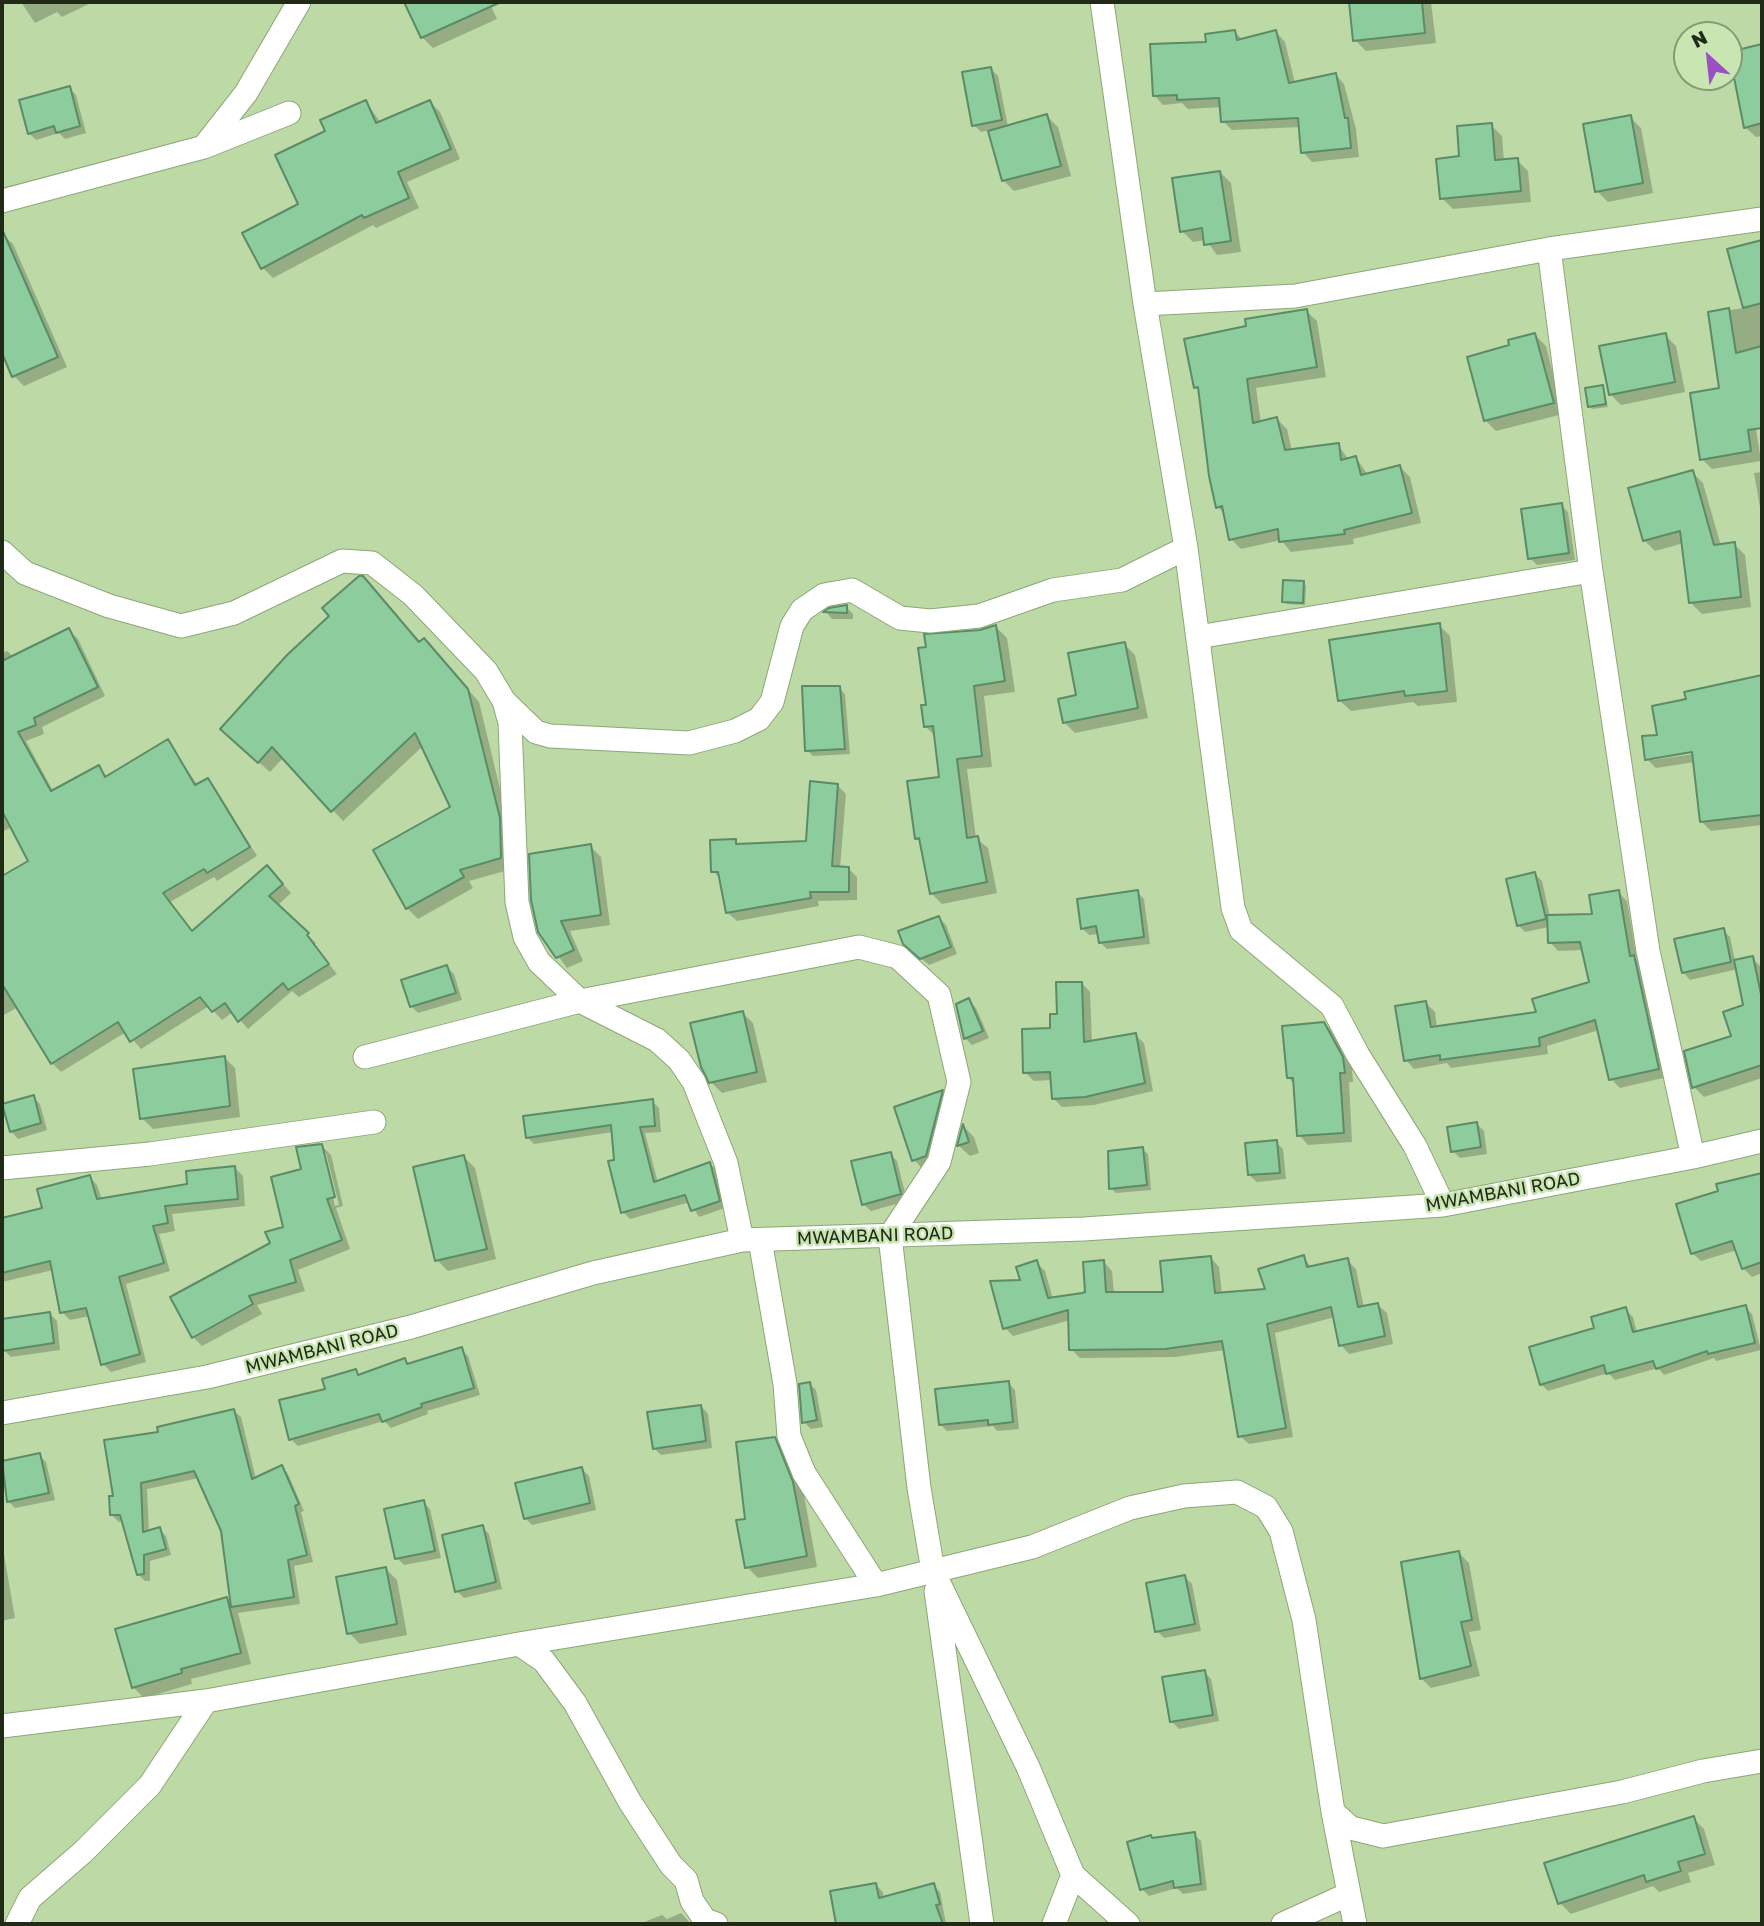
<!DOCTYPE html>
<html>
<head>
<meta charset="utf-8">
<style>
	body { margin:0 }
	#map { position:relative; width:1764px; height:1926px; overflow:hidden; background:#bcd9a6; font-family:"Golos Text",sans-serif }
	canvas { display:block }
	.frame { position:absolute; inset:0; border:4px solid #202a17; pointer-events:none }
	.north { position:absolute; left:1673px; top:21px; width:70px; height:70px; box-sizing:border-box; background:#c9e6b2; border:2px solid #859b74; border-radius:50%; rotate:333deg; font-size:19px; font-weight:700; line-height:28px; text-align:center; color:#202a17 }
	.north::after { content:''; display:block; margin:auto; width:24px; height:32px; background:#9950c2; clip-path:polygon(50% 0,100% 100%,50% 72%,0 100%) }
</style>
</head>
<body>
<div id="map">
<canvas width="1764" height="1926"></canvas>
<div class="frame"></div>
<div class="north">N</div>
</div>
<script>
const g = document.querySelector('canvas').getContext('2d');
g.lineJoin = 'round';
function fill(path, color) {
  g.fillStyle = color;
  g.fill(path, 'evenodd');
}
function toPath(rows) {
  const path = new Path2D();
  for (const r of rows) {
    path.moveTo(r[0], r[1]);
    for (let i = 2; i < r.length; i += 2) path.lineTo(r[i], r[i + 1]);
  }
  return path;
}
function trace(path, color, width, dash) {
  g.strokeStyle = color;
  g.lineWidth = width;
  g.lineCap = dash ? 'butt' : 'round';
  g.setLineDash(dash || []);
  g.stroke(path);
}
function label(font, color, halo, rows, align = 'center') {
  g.font = font + ' "Golos Text",sans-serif';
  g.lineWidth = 5;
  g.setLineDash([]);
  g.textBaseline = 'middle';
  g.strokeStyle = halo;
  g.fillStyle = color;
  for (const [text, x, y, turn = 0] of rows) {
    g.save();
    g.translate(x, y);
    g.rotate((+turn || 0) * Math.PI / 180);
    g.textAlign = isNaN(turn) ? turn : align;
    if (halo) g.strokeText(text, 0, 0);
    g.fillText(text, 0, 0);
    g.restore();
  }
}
fill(toPath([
	[21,2,93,2,62,17,57,12,35,23],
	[420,2,489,2,497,19,433,48,422,37,409,7],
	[1351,2,1431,2,1436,43,1366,51,1355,40],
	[1235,32,1244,41,1276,32,1285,42,1295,83,1335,74,1344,84,1356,129,1359,157,1312,162,1303,152,1301,127,1232,130,1223,121,1222,107,1188,109,1182,103,1163,105,1154,95,1208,43],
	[1762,46,1762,136,1756,137,1745,127,1729,54],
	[991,69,998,76,1008,127,1047,116,1058,127,1071,176,1014,191,1003,180,990,130,981,132,974,125],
	[69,88,76,95,86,133,65,139,59,133,36,140,29,133],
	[366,102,381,123,430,102,440,112,460,159,407,182,419,208,376,228,373,225,273,278,263,268,300,204,327,132],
	[1630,117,1641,128,1653,193,1608,202,1597,191],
	[1491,125,1502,136,1504,161,1517,160,1528,171,1531,202,1453,209,1442,198,1461,158],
	[1220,172,1231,183,1241,252,1217,255,1206,240,1193,242,1182,231],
	[2,234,13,244,67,367,24,386,14,376,2,348],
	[1762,241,1762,388,1750,391,1761,461,1712,469,1702,459,1721,389,1710,313,1744,308,1729,250],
	[1306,311,1317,321,1326,377,1256,388,1261,423,1277,419,1287,429,1292,451,1338,445,1349,460,1356,458,1368,475,1400,467,1410,477,1421,523,1353,539,1354,544,1291,552,1281,540,1241,549,1231,539,1225,515,1218,507,1200,392,1195,387],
	[1535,335,1546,346,1563,414,1496,431,1485,420,1512,347],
	[1665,335,1676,346,1685,392,1621,405,1610,394],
	[1602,387,1608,407,1592,409,1589,406],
	[1692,472,1703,483,1721,546,1734,544,1745,555,1751,607,1702,614,1691,603,1684,543,1655,551,1644,540],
	[1762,472,1762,519,1754,473],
	[1561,505,1568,512,1575,560,1537,565,1530,558],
	[1303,583,1306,586,1305,605,1287,604,1284,601],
	[846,607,853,614,853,619,832,619,827,613],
	[1439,625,1450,636,1457,702,1418,706,1413,702,1351,711,1339,700],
	[996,627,1007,638,1015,692,984,696,992,767,967,769,976,838,988,848,997,893,942,904,931,893,922,843,916,838,941,778,936,737,925,726,928,706,981,632],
	[69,630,78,639,105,696,42,727,44,734,26,741,53,791,98,767,108,777,168,741,198,786,207,780,216,789,257,856,217,881,214,877,170,902,193,932,276,876,291,893,277,906,316,943,314,945,337,974,299,997,292,991,248,1029,233,1012,222,1020,209,1006,141,1049,126,1032,61,1072,52,1063,18,1007,2,1016,2,891,24,875,30,862,12,827,2,832,2,653,7,651,14,657],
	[420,644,435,651,479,702,510,830,512,869,469,881,473,888,418,919,407,908,452,808,423,746,343,821,284,757,270,772,233,740],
	[1124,644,1135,655,1148,718,1075,733,1064,722,1078,697],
	[1762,676,1762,825,1711,831,1701,821,1695,762,1656,768,1647,759,1688,701,1686,693],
	[1701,749,1701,753,1652,760,1652,757],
	[839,688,845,694,850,754,813,756,807,750],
	[837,785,846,794,840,868,848,868,857,877,857,900,818,901,819,906,737,921,728,913,722,880,713,871,735,841,740,846,808,842],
	[590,846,601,857,610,925,570,931,583,961,567,968,540,931],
	[1535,874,1542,881,1550,917,1594,915,1618,892,1627,901,1637,960,1643,965,1667,1077,1620,1088,1611,1079,1599,1030,1547,1046,1548,1054,1451,1068,1447,1063,1414,1069,1406,1060,1426,1003,1435,1012,1437,1028,1539,1013,1591,983,1584,950,1558,951,1550,942,1549,927,1525,932,1518,925],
	[1137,892,1144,899,1150,944,1107,949,1100,942,1099,934,1089,935,1082,928],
	[939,918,946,925,957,954,929,965,912,951],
	[1723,930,1730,937,1735,961,1752,958,1762,968,1762,1078,1704,1097,1694,1087,1733,1037,1745,1006,1738,969,1690,980,1683,972],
	[447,967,454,974,462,1000,418,1013,411,1006],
	[1082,983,1090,992,1092,1043,1135,1035,1144,1043,1153,1091,1094,1105,1062,1107,1053,1098,1052,1080,1034,1081,1025,1072],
	[969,1001,976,1008,989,1038,972,1045,965,1038],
	[742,1012,753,1023,767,1082,722,1093,711,1082],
	[1324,1023,1334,1033,1352,1068,1353,1082,1349,1082,1352,1142,1308,1145,1299,1135,1295,1085,1288,1077],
	[224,1057,235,1068,240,1117,153,1129,142,1118],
	[942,1092,953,1102,925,1171,914,1160,896,1108],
	[33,1097,40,1104,47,1130,18,1139,11,1131],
	[652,1101,659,1108,661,1132,645,1133,658,1183,710,1164,717,1170,725,1208,699,1217,690,1202,630,1219,623,1212,613,1132,534,1144,527,1137],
	[1477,1124,1484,1131,1487,1154,1460,1158,1453,1151],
	[964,1127,974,1137,979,1153,970,1156,959,1146],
	[1276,1142,1283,1149,1286,1179,1257,1182,1249,1175],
	[321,1145,331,1155,343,1206,336,1208,350,1249,298,1270,305,1291,257,1305,262,1314,202,1346,193,1337,285,1228],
	[323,1153,326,1153,339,1205,335,1206],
	[1142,1149,1148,1154,1151,1190,1116,1193,1111,1188],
	[890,1154,897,1161,907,1201,871,1211,863,1204],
	[464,1157,475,1168,496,1259,448,1271,437,1260],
	[235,1168,243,1176,245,1206,172,1214,175,1231,159,1234,170,1271,126,1284,146,1362,111,1372,103,1364,90,1316,70,1320,62,1312,53,1270,2,1282,2,1220,45,1210,90,1177,97,1185,102,1200,189,1185],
	[1762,1175,1762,1273,1752,1277,1743,1268,1737,1250,1701,1261,1692,1253,1720,1192,1718,1185],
	[1303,1257,1312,1268,1347,1260,1356,1269,1364,1308,1378,1305,1387,1313,1393,1344,1349,1354,1341,1345,1335,1317,1275,1333,1293,1437,1249,1444,1240,1436,1225,1350,1175,1357,1080,1358,1071,1349,1070,1320,1013,1336,1005,1328,1022,1282,1036,1262,1045,1271,1053,1299,1087,1293,1104,1262,1112,1271,1114,1293,1165,1293,1211,1258,1219,1267,1222,1294,1267,1290],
	[1745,1307,1752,1314,1761,1350,1716,1361,1714,1358,1664,1375,1658,1368,1615,1380,1608,1373,1548,1391,1541,1384,1596,1329,1625,1309,1633,1317,1637,1333],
	[50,1314,57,1321,60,1350,11,1357,4,1350,2,1320],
	[461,1349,468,1356,480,1395,427,1411,428,1414,391,1428,384,1421,298,1446,291,1439,328,1391,356,1371,360,1376,405,1360,410,1365],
	[809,1383,816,1390,823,1427,811,1429,804,1422],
	[1008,1383,1015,1390,1019,1429,997,1431,993,1426,947,1431,940,1424],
	[701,1406,708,1414,712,1448,661,1455,654,1448],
	[234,1411,241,1417,256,1479,282,1467,288,1474,304,1511,301,1512,313,1562,294,1566,300,1604,238,1613,251,1664,191,1679,192,1684,144,1698,133,1687,227,1599,233,1606,223,1531,199,1478,147,1489,149,1532,159,1529,166,1536,171,1555,150,1561,150,1581,145,1581,138,1574,124,1521,119,1522,112,1515,115,1498,160,1433],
	[774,1439,786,1450,804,1495,817,1567,758,1578,747,1567,747,1520],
	[39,1455,46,1462,55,1500,15,1508,8,1501,2,1463],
	[582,1469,589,1476,596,1510,532,1525,525,1518],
	[423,1502,430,1509,441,1558,404,1565,397,1558],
	[482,1527,489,1534,502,1589,464,1598,457,1591],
	[2,1543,15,1618,2,1621],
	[1459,1553,1469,1563,1481,1630,1469,1632,1480,1676,1431,1688,1421,1678,1415,1651,1418,1650],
	[386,1569,397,1580,407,1635,360,1644,349,1633],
	[1185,1577,1192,1584,1201,1631,1164,1638,1157,1631],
	[1204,1672,1211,1679,1219,1721,1179,1729,1172,1722],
	[1693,1818,1704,1829,1715,1865,1688,1873,1691,1882,1659,1892,1653,1886,1571,1914,1560,1903,1546,1865],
	[1194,1834,1201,1841,1207,1890,1183,1894,1177,1888,1149,1896,1142,1889],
	[876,1885,883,1892,884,1899,933,1885,940,1892,946,1924,837,1924,832,1892],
	[681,1913,691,1924,639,1924,662,1915,667,1919]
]), '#0003');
const building = toPath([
	[404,2,501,2,421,38,404,2],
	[1349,2,1422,2,1425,33,1353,41,1349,2],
	[1235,30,1237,40,1276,30,1289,83,1336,73,1345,118,1348,118,1351,148,1301,153,1298,118,1221,122,1219,98,1177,100,1177,95,1153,96,1150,44,1206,42,1205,34,1235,30],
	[1762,44,1762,123,1744,128,1729,52,1762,44],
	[991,67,1002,120,972,126,962,72,991,67],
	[70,86,80,126,56,133,54,126,28,134,19,100,70,86],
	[366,100,376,123,430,100,451,149,398,172,409,198,364,218,362,215,261,269,242,233,298,204,275,155,325,131,320,120,366,100],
	[1047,114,1061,166,1002,181,988,131,1047,114],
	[1631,115,1643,183,1595,192,1583,124,1631,115],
	[1492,123,1495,160,1518,158,1521,191,1440,199,1436,159,1459,156,1457,126,1492,123],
	[1220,171,1231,241,1204,245,1202,228,1180,232,1172,178,1220,171],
	[2,229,58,357,12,377,2,353,2,229],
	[1762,240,1762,303,1743,308,1727,249,1762,240],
	[1729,308,1736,353,1762,346,1762,428,1748,430,1751,451,1700,460,1690,393,1719,388,1708,312,1729,308],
	[1307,309,1317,367,1247,379,1253,423,1277,417,1285,450,1339,443,1341,460,1356,456,1361,475,1400,465,1412,513,1344,530,1345,534,1279,542,1278,529,1229,540,1222,506,1216,508,1209,476,1198,387,1194,388,1184,339,1246,326,1245,319,1307,309],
	[1535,333,1554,403,1484,421,1467,357,1509,345,1508,340,1535,333],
	[1666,333,1675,382,1609,395,1599,346,1666,333],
	[1603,385,1606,404,1588,407,1585,388,1603,385],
	[1693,470,1714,545,1735,542,1741,597,1689,603,1680,531,1643,541,1628,488,1693,470],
	[1562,503,1569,553,1528,559,1521,509,1562,503],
	[359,576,363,576,419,642,424,638,468,689,500,818,501,858,460,870,464,877,406,909,373,850,450,807,415,733,331,812,272,747,258,763,220,729,287,655,329,616,322,608,359,576],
	[1283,580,1304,581,1303,603,1282,602,1283,580],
	[847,605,847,613,823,612,829,608,847,605],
	[1440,623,1447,691,1405,696,1404,691,1338,701,1329,640,1440,623],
	[996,625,1005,681,974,686,982,756,957,759,967,838,978,836,987,882,930,894,919,838,915,839,907,781,939,777,933,726,924,727,921,705,926,705,918,648,926,647,924,634,980,630,996,625],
	[69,628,98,687,34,718,36,725,18,732,51,791,99,765,105,777,168,739,195,785,208,778,250,847,207,873,204,869,163,893,192,931,267,865,283,884,269,896,309,933,307,935,329,964,288,990,283,983,238,1022,225,1003,212,1012,200,997,130,1042,118,1022,51,1064,2,984,2,876,28,861,2,811,2,661,69,628],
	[1125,642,1138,708,1063,723,1058,699,1076,695,1068,653,1125,642],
	[1762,675,1762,815,1700,822,1692,752,1645,760,1642,736,1657,735,1652,706,1686,699,1684,692,1762,675],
	[802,686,840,686,845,749,805,751,802,686],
	[810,781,838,784,832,866,849,867,849,892,810,892,811,898,726,913,718,872,711,872,710,840,736,839,736,844,806,841,810,781],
	[591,844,601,915,561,921,574,950,556,958,538,932,531,900,529,854,591,844],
	[1535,872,1546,919,1517,926,1506,879,1535,872],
	[1138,890,1144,937,1099,943,1096,926,1081,929,1077,899,1138,890],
	[1619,890,1630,956,1634,955,1659,1069,1609,1080,1595,1020,1539,1038,1540,1046,1440,1060,1440,1055,1404,1061,1395,1006,1426,1001,1431,1027,1536,1012,1532,999,1589,982,1580,942,1548,943,1547,915,1592,914,1589,895,1619,890],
	[939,916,951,947,920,959,903,944,898,931,939,916],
	[1724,928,1731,962,1682,973,1674,939,1724,928],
	[1753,956,1762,999,1762,1065,1692,1088,1684,1051,1731,1036,1723,1012,1743,1005,1734,960,1753,956],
	[447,965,456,993,410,1007,401,980,447,965],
	[1056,982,1082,982,1084,1042,1136,1033,1145,1083,1085,1097,1052,1099,1050,1072,1023,1073,1022,1029,1050,1028,1050,1014,1057,1014,1056,982],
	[969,998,983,1031,964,1039,956,1004,969,998],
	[743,1011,757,1072,709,1083,701,1067,690,1023,743,1011],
	[1324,1022,1343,1057,1345,1073,1340,1073,1344,1133,1297,1136,1293,1078,1287,1078,1282,1026,1324,1022],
	[225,1056,230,1106,140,1119,133,1069,225,1056],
	[943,1090,926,1156,912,1161,894,1107,943,1090],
	[34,1095,41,1123,10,1132,2,1104,34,1095],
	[653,1099,655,1126,640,1127,654,1182,710,1162,720,1201,691,1211,685,1195,621,1213,608,1161,614,1160,611,1125,526,1138,523,1116,653,1099],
	[1477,1122,1481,1147,1451,1152,1447,1127,1477,1122],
	[963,1124,969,1142,957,1146,963,1124],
	[1277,1140,1280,1173,1248,1175,1245,1143,1277,1140],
	[322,1144,335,1197,327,1199,342,1240,290,1260,296,1282,249,1296,253,1304,192,1338,170,1297,270,1243,265,1232,283,1227,271,1177,301,1169,296,1147,322,1144],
	[1143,1147,1147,1185,1109,1189,1108,1151,1143,1147],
	[891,1152,901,1194,862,1205,851,1161,891,1152],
	[464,1155,487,1249,435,1261,413,1167,464,1155],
	[235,1166,238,1199,165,1206,168,1223,153,1226,164,1263,119,1277,140,1354,101,1365,86,1308,60,1313,50,1261,2,1273,2,1218,42,1208,37,1189,90,1175,97,1199,187,1184,186,1171,235,1166],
	[1762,1173,1762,1262,1742,1269,1732,1241,1691,1254,1676,1204,1718,1191,1716,1184,1762,1173],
	[1304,1255,1307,1267,1348,1258,1358,1307,1378,1303,1385,1336,1339,1346,1331,1307,1267,1324,1286,1428,1238,1437,1222,1341,1165,1349,1069,1350,1068,1310,1003,1329,990,1281,1020,1280,1016,1267,1037,1260,1048,1298,1082,1293,1085,1292,1083,1262,1104,1260,1106,1292,1163,1292,1160,1261,1211,1256,1215,1293,1265,1289,1258,1269,1304,1255],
	[1746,1305,1755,1343,1708,1354,1707,1351,1656,1369,1653,1361,1606,1374,1604,1365,1540,1385,1529,1347,1594,1328,1591,1317,1626,1307,1633,1332,1746,1305],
	[50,1312,54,1343,2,1351,2,1319,50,1312],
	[462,1347,474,1388,421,1404,422,1407,382,1422,379,1414,289,1440,279,1400,325,1389,322,1379,356,1369,358,1375,405,1358,407,1364,462,1347],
	[1009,1381,1013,1422,988,1425,988,1420,939,1425,935,1389,1009,1381],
	[810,1382,817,1420,802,1423,799,1384,810,1382],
	[701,1405,706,1441,653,1449,647,1412,701,1405],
	[234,1409,252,1479,282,1465,299,1504,295,1506,307,1555,288,1560,294,1597,231,1607,221,1531,194,1471,141,1483,143,1532,160,1527,166,1549,144,1555,144,1574,137,1575,120,1515,110,1515,109,1496,113,1496,104,1440,158,1432,157,1427,234,1409],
	[775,1437,793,1482,807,1556,745,1568,736,1520,745,1519,736,1442,775,1437],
	[40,1453,49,1493,7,1502,2,1461,40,1453],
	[582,1467,590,1503,524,1519,515,1483,582,1467],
	[424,1500,435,1551,395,1559,384,1509,424,1500],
	[483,1525,496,1582,455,1592,442,1535,483,1525],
	[1459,1551,1472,1620,1461,1622,1471,1666,1420,1679,1401,1562,1459,1551],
	[386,1567,397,1624,347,1634,336,1577,386,1567],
	[1185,1575,1195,1624,1155,1632,1146,1583,1185,1575],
	[227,1597,241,1653,181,1669,182,1673,132,1688,115,1629,227,1597],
	[1205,1670,1213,1715,1170,1722,1162,1677,1205,1670],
	[1694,1816,1705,1854,1678,1862,1681,1871,1646,1882,1644,1875,1558,1904,1544,1863,1694,1816],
	[1195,1832,1201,1884,1174,1888,1173,1881,1140,1890,1127,1842,1151,1835,1152,1838,1195,1832],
	[876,1883,879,1898,934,1883,940,1904,936,1905,943,1924,836,1924,830,1891,876,1883]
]);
fill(building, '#8dcc9d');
trace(building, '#5b8b67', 2);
const street = toPath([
	[1102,2,1145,304,1186,548,1233,908,1241,930,1332,1006,1358,1055,1415,1146,1443,1205],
	[206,144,246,93,299,2],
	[2,201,204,147,289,113],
	[1549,249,1591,571,1648,951,1693,1157],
	[1145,304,1295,296,1549,249,1762,219],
	[2,552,25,573,109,606,181,626,234,613,342,561,372,563,413,595,486,671,504,701,510,723,517,902,525,937,539,962,580,1001,657,1040,679,1060,694,1082,726,1163,742,1240],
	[1198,637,1591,571],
	[504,701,536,732,550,736,689,743,735,731,759,719,772,702,792,626,802,610,824,595,852,590,900,618,930,621,979,616,1053,590,1122,580,1186,548],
	[365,1057,580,1001,859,947,898,957,939,995,959,1082,939,1162,890,1236,919,1488,933,1571,1028,1767,1073,1875,1128,1924],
	[2,1168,150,1154,374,1122],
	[760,1240,785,1384,789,1436,804,1473,876,1585],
	[2,1413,207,1377,411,1327,593,1273,742,1240,1084,1229,1443,1205,1693,1157,1762,1141],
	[936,1591,982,1924],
	[519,1644,544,1661,575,1703,630,1802,671,1865,686,1880,692,1901,705,1920,716,1924],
	[2,1726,206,1701,519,1644,876,1585,1032,1547,1130,1508,1184,1496,1237,1492,1266,1507,1281,1531,1304,1620,1333,1812,1355,1924],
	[1333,1812,1351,1828,1383,1836,1622,1792,1703,1771,1762,1761],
	[17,1924,30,1898,83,1852,150,1785,206,1701],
	[1054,1924,1073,1875],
	[1283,1924,1349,1894]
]);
trace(street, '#8ca776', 25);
trace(street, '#fff', 23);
label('18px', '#202a17', '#c9e6b2', [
	["MWAMBANI ROAD",1503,1192,-10],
	["MWAMBANI ROAD",875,1236,-2],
	["MWAMBANI ROAD",322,1349,-14]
]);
</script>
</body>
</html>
